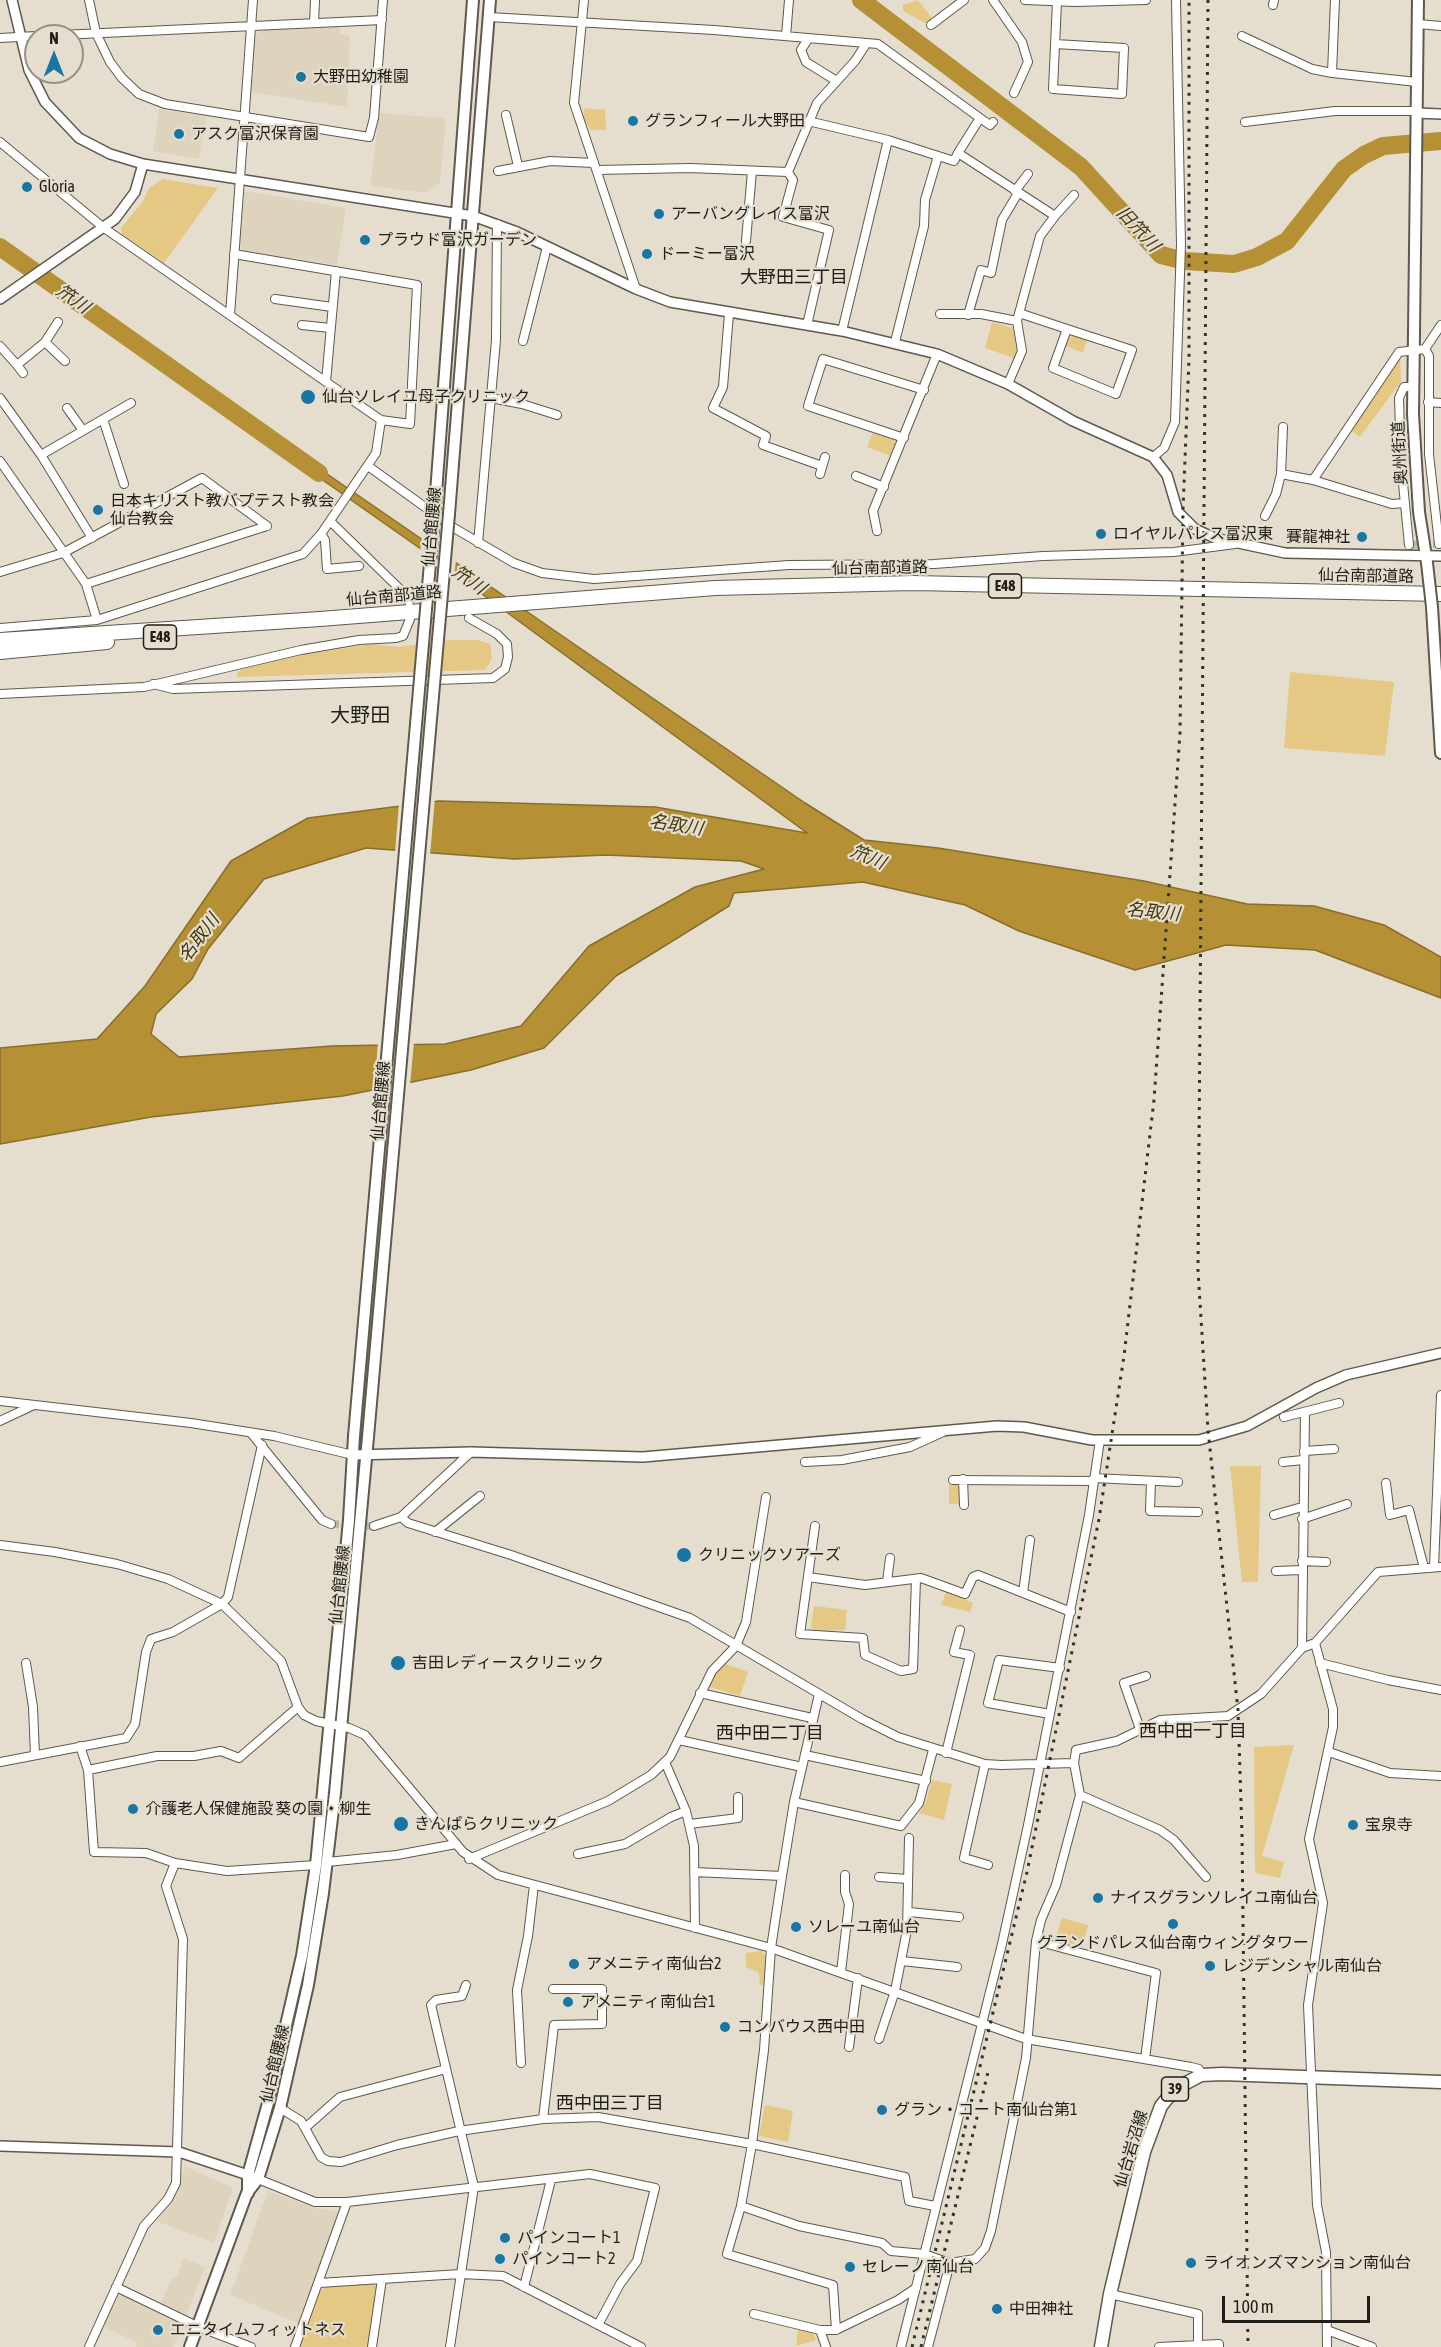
<!DOCTYPE html>
<html>
<head>
<meta charset="utf-8">
<style>
	body { margin:0 }
	#map { position:relative; width:1441px; height:2347px; overflow:hidden; background:#e5decf; font-family:"Asap Condensed",sans-serif }
	canvas { display:block }
	.north { position:absolute; left:24px; top:24px; width:60px; height:60px; box-sizing:border-box; background:#e5decf; border:2px solid #969185; border-radius:50%; rotate:0deg; font-size:16px; font-weight:700; line-height:24px; text-align:center; color:#1f1d17 }
	.north::after { content:''; display:block; margin:auto; width:21px; height:27px; background:#1975a3; clip-path:polygon(50% 0,100% 100%,50% 72%,0 100%) }
	.scale { position:absolute; left:1222px; top:2296px; width:148px; height:27px; box-sizing:border-box; border:3px solid #1f1d17; border-top:0; padding-left:8px; font-size:18px; line-height:21px; white-space:nowrap; color:#1f1d17; -webkit-text-stroke:4px #e5decf; paint-order:stroke }
</style>
</head>
<body>
<div id="map">
<canvas width="1441" height="2347"></canvas>
<div class="north">N</div>
<div class="scale">100 m</div>
</div>
<script>
const g = document.querySelector('canvas').getContext('2d');
g.lineJoin = 'round';
function fill(path, color) {
  g.fillStyle = color;
  g.fill(path, 'evenodd');
}
function toPath(rows) {
  const path = new Path2D();
  for (const r of rows) {
    path.moveTo(r[0], r[1]);
    for (let i = 2; i < r.length; i += 2) path.lineTo(r[i], r[i + 1]);
  }
  return path;
}
function trace(path, color, width, dash) {
  g.strokeStyle = color;
  g.lineWidth = width;
  g.lineCap = dash ? 'butt' : 'round';
  g.setLineDash(dash || []);
  g.stroke(path);
}
function label(font, color, halo, rows, align = 'center') {
  g.font = font + ' "Asap Condensed","Noto Sans JP",sans-serif';
  g.lineWidth = 4.5;
  g.setLineDash([]);
  g.textBaseline = 'middle';
  g.strokeStyle = halo;
  g.fillStyle = color;
  for (const [text, x, y, turn = 0] of rows) {
    g.save();
    g.translate(x, y);
    g.rotate((+turn || 0) * Math.PI / 180);
    g.textAlign = isNaN(turn) ? turn : align;
    if (halo) g.strokeText(text, 0, 0);
    g.fillText(text, 0, 0);
    g.restore();
  }
}
fill(toPath([
	[340,26,340,33,350,36,347,107,251,92,255,35,263,29],
	[159,109,206,116,199,159,153,151],
	[379,113,446,118,440,183,427,193,370,186],
	[244,191,346,208,337,265,244,251,240,245],
	[184,2166,233,2188,214,2243,156,2221,178,2193],
	[268,2191,318,2209,340,2211,298,2323,230,2295],
	[184,2258,205,2267,186,2316,160,2304,172,2277,176,2278],
	[122,2295,181,2321,183,2324,173,2347,136,2347,137,2342,103,2327,117,2296]
]), '#ded4be');
fill(toPath([
	[918,0,932,18,927,24,903,11,903,5],
	[584,108,605,110,606,130,591,130,584,120],
	[163,179,218,188,164,263,122,234,121,228,143,201,149,188],
	[992,322,1013,328,1017,349,1014,358,985,348],
	[1074,335,1087,340,1083,353,1066,346,1069,338],
	[1400,356,1401,381,1360,437,1350,430],
	[873,432,894,439,896,445,891,456,867,447],
	[451,640,477,640,490,644,492,659,485,670,237,677,237,672,243,669,306,654,372,644,397,647],
	[1290,672,1394,682,1385,756,1284,748],
	[1230,1466,1261,1466,1258,1582,1242,1582],
	[949,1482,956,1482,961,1487,962,1504,949,1504],
	[946,1592,973,1603,970,1612,941,1605],
	[814,1606,847,1610,845,1630,815,1631,811,1627],
	[723,1663,748,1672,740,1696,709,1687,715,1673],
	[1294,1745,1262,1856,1284,1862,1280,1878,1255,1873,1254,1747],
	[932,1780,952,1784,944,1820,919,1813,925,1804],
	[1062,1918,1088,1925,1083,1946,1055,1940],
	[761,1951,767,1957,766,1985,760,1985,759,1973,746,1967,746,1953],
	[765,2105,793,2111,788,2142,759,2136],
	[374,2284,377,2288,368,2347,299,2347,321,2290,327,2286],
	[798,2329,813,2332,816,2340,796,2346]
]), '#e5c884');
const water = toPath([
	[301,456,805,803,864,840,938,848,1144,881,1247,904,1314,906,1384,925,1441,957,1441,998,1315,950,1226,945,1135,970,1019,931,965,905,863,882,734,893,729,906,616,976,544,1048,471,1070,343,1096,151,1117,0,1144,0,1048,97,1039,145,986,231,861,308,818,439,801,655,807,807,833,418,547,297,462,301,456],
	[366,848,514,859,606,855,741,861,764,869,695,887,589,946,521,1026,445,1044,332,1046,179,1057,151,1034,156,1014,192,979,208,949,264,879,366,848]
]);
fill(water, '#b59034');
trace(water, '#886e2b', 1.5);
fill(toPath([
	[422,537,456,560,454,577,420,552],
	[435,798,430,855,395,853,399,803],
	[378,1042,414,1042,410,1085,374,1093]
]), '#e5decf');
trace(toPath([
	[861,0,1081,167,1161,255,1185,261,1234,264,1257,257,1287,241,1344,169,1364,155,1383,146,1441,141],
	[0,247,319,473]
]), '#b59034', 18);
trace(toPath([
	[1409,545,1439,544],
	[331,1524,374,1526]
]), '#bdb7aa', 8, [8, 4]);
const minor = toPath([
	[89,0,96,33,110,62,122,78,139,94,165,104,369,137,374,118,383,0],
	[584,0,574,103,636,289],
	[993,0,1022,42,1028,62,1014,93],
	[1025,0,1075,2,1146,0],
	[1335,0,1332,73,1417,82],
	[1273,5,1274,0],
	[489,17,714,30,878,44,980,118,958,153,1055,216,1040,236,1017,321,1022,351,1008,384],
	[314,23,315,0],
	[1418,24,1441,26],
	[931,25,964,0],
	[39,36,382,20],
	[786,36,789,0],
	[1242,36,1312,69,1332,73],
	[0,38,36,36],
	[808,39,801,50,806,62,835,80],
	[1055,44,1124,48,1122,94,1053,89,1057,2],
	[506,115,518,166],
	[980,118,990,125,993,122],
	[808,121,888,140,954,161,958,153],
	[1245,122,1335,111,1416,111],
	[0,142,104,228,381,420,410,424,417,285,234,254],
	[597,170,690,168,788,172,817,103,855,61,866,44],
	[498,171,550,161,594,163],
	[788,172,793,180,783,217,829,230,807,325],
	[1015,191,1028,174],
	[1055,216,1074,195],
	[746,241,752,171],
	[275,299,332,307],
	[1019,313,1067,329,1132,350,1116,394,1053,368,1067,329],
	[729,314,723,387,713,408,766,436,763,445,822,466],
	[940,314,981,314,1017,321],
	[230,315,253,0],
	[968,315,981,270,991,273,1002,220,1018,193],
	[302,325,330,328],
	[842,331,888,140],
	[523,341,547,247],
	[45,342,65,361],
	[895,342,924,226,925,200,938,156],
	[0,346,17,365,45,342,58,322],
	[1425,349,1429,356,1429,454,1439,544],
	[17,365,23,373],
	[326,382,336,271],
	[0,398,41,455,92,538],
	[491,398,522,404,557,415],
	[1428,402,1441,403],
	[67,408,82,429],
	[103,419,124,484],
	[1283,427,1281,474,1313,480],
	[904,438,808,406,823,359,924,390],
	[41,455,131,403],
	[1153,457,1164,448,1175,422,1181,244,1176,0],
	[0,461,86,584,97,620],
	[368,466,454,528,514,563,542,573,594,579,789,565,934,564,1043,556,1174,552,1235,544],
	[820,474,825,457],
	[856,476,884,487],
	[1404,503,1392,504,1313,480,1399,352,1425,349,1441,325],
	[1265,516,1276,494,1281,474],
	[330,521,407,596,409,602],
	[877,531,873,511,937,354],
	[321,534,325,540,327,569,359,566],
	[478,543,496,340,497,224],
	[1409,545,1401,463,1399,398,1404,387,1413,387],
	[0,572,63,553,202,478,267,526],
	[86,584,267,526],
	[0,628,97,620,303,554,321,534,376,453,381,420],
	[153,684,173,689,493,678,505,669,508,657,507,644,497,634,469,618],
	[0,694,144,687,301,650,359,640,396,638,403,636,410,619],
	[0,1401,191,1423,274,1436,353,1455],
	[1284,1417,1339,1403],
	[0,1421,34,1405],
	[251,1433,322,1520,331,1524],
	[1304,1451,1334,1449],
	[805,1462,842,1460,910,1447,943,1432],
	[1283,1462,1303,1460],
	[1094,1478,1178,1482],
	[963,1479,964,1505],
	[953,1480,1094,1481],
	[1151,1481,1150,1511,1198,1512],
	[1386,1483,1390,1515,1409,1510,1424,1568],
	[1274,1515,1302,1507],
	[401,1517,408,1523,511,1555,690,1618,862,1719,898,1737,985,1764,1001,1765,1074,1763,1076,1750,1117,1741,1160,1720,1228,1716,1261,1694,1302,1648,1315,1643,1378,1572,1441,1567],
	[1302,1519,1347,1504],
	[374,1526,401,1517,471,1452],
	[815,1526,800,1634,863,1638,865,1655,901,1671,913,1669,916,1579],
	[435,1532,480,1496],
	[0,1545,55,1552,117,1564,168,1579,222,1604,281,1661,298,1707,304,1715,316,1721,349,1728,365,1735,463,1852,498,1875,771,1948,1026,2039,1191,2067,1199,2069,1201,2075],
	[1302,1561,1326,1562],
	[1434,1567,1441,1395],
	[1276,1571,1302,1570],
	[808,1577,865,1585,921,1578,965,1594,973,1577,978,1575,1071,1612],
	[887,1582,890,1558],
	[1023,1593,1030,1540],
	[1315,1643,1333,1709,1333,1727,1309,1839,1323,1903,1308,2005,1317,2205,1326,2252,1327,2347],
	[1302,1648,1305,1412],
	[26,1663,33,1707,35,1755],
	[1320,1663,1388,1680,1441,1690],
	[700,1693,812,1718],
	[819,1694,794,1802,782,1876,771,1948,764,2050,752,2144,741,2206,727,2254,833,2285,836,2330],
	[1050,1714,988,1703,999,1660,1060,1668],
	[1140,1729,1124,1683,1146,1676],
	[679,1740,802,1767],
	[80,1746,88,1770,94,1852,146,1853,175,1863,166,1886,183,1939,176,2183,168,2199,144,2226,89,2347],
	[1329,1752,1390,1773,1441,1776],
	[946,1753,970,1655,954,1652,960,1630],
	[805,1755,926,1781],
	[0,1762,126,1738,135,1724,146,1652,151,1639,173,1632,222,1604,228,1597,262,1445],
	[665,1762,686,1811],
	[985,1764,964,1858,988,1865],
	[88,1770,157,1756,194,1756,221,1751,239,1758,298,1707],
	[1080,1795,1160,1830,1174,1840,1206,1877],
	[794,1802,901,1826,919,1803,933,1750],
	[690,1824,738,1818,738,1797],
	[578,1854,625,1844,671,1817,686,1811,694,1846,695,1928],
	[469,1859,608,1801,651,1775,670,1757,712,1671,736,1646,746,1622,766,1497],
	[327,1862,397,1855,456,1844],
	[175,1863,227,1871,316,1865],
	[694,1872,782,1876],
	[879,1877,908,1879],
	[909,1912,959,1917],
	[1036,1941,1156,1973,1145,2059],
	[902,1961,957,1967],
	[841,1972,849,1904,845,1892,845,1875],
	[879,2039,895,1991,907,1930,909,1838],
	[849,2047,858,1978],
	[521,2063,517,1990,528,1936,534,1885],
	[280,2108,301,2121,321,2157,328,2161,341,2162,397,2145,459,2131,543,2119,598,2117,752,2144,905,2177,909,2201,935,2206],
	[543,2119,554,2025,602,2024,602,1989,553,1989],
	[305,2128,340,2097,446,2069],
	[258,2179,315,2202,347,2202,590,2174,655,2188,637,2261,620,2284,598,2325],
	[741,2206,799,2226,882,2243,891,2251,924,2254,950,2263],
	[319,2283,460,2274,503,2276,641,2347],
	[116,2287,199,2327,251,2347],
	[524,2287,551,2180],
	[1110,2294,1198,2314,1198,2344],
	[754,2314,820,2330],
	[1327,2330,1372,2347],
	[295,2347,347,2202],
	[372,2347,382,2279],
	[450,2347,474,2187,431,2005,436,2000,462,1996,466,1985],
	[826,2347,820,2330,836,2330,898,2300,916,2288],
	[901,2347,1002,1944,1028,1825,1089,1515,1100,1440],
	[928,2347,950,2263,975,2259,985,2248,991,2231,1026,2058,1036,1941,1041,1920,1056,1885,1080,1795,1074,1763],
	[1159,2347,1219,2344,1219,2347]
]);
const tertiary = toPath([
	[12,0,29,70,45,102,79,138,110,154,143,164,473,216,517,232,636,289,670,302,842,331,937,354,1008,384,1073,421,1153,457,1167,475,1178,512,1195,529,1215,538,1285,553,1441,556],
	[1416,113,1441,114],
	[0,299,115,219,135,192,143,164],
	[353,1455,471,1452,643,1457,997,1426,1024,1427,1092,1440,1199,1440,1247,1426,1316,1388,1346,1375,1441,1353],
	[0,2146,179,2152,254,2177]
]);
const secondary = toPath([
	[1418,0,1413,414,1419,512,1427,563],
	[435,506,473,0],
	[449,514,490,0],
	[1432,607,1441,753],
	[248,2193,248,2175,268,2103,302,1956,316,1865,349,1520,354,1436],
	[190,2347,247,2193,258,2179,280,2108,308,1985,323,1893,335,1793,368,1437]
]);
const primary = toPath([
	[1101,2347,1110,2294,1144,2152,1161,2106,1175,2089,1201,2075,1222,2074,1441,2082]
]);
const motorway = toPath([
	[0,640,320,619,715,588,913,583,1441,594],
	[0,652,107,642]
]);
trace(minor, '#5e594c', 10);
trace(tertiary, '#5e594c', 12);
trace(secondary, '#5e594c', 14);
trace(primary, '#5e594c', 15);
trace(motorway, '#5e594c', 16);
trace(minor, '#fff', 8);
trace(tertiary, '#fff', 9);
trace(secondary, '#fff', 10);
trace(primary, '#fff', 12);
trace(motorway, '#fff', 14);
trace(toPath([
	[1208,0,1198,1270,1208,1430,1238,1710,1242,1834,1248,2347],
	[912,2347,1027,1872,1099,1519,1124,1356,1154,1100,1180,733,1183,509,1189,359,1189,0],
	[921,2347,989,2068]
]), '#35322b', 3, [3, 6]);
const secondaryBridge = toPath([
	[1427,563,1432,607],
	[354,1436,435,506],
	[368,1437,449,514]
]);
trace(secondaryBridge, '#5e594c', 14, []);
trace(secondaryBridge, '#fff', 10);
for (const [x, y, r, color] of [
	[301,77,6,"#1975a3"],
	[633,121,6,"#1975a3"],
	[179,134,6,"#1975a3"],
	[27,187,6,"#1975a3"],
	[659,214,6,"#1975a3"],
	[365,240,6,"#1975a3"],
	[647,254,6,"#1975a3"],
	[308,397,8,"#1975a3"],
	[98,510,6,"#1975a3"],
	[1101,534,6,"#1975a3"],
	[1362,537,6,"#1975a3"],
	[684,1555,8,"#1975a3"],
	[398,1663,8,"#1975a3"],
	[133,1809,6,"#1975a3"],
	[401,1824,8,"#1975a3"],
	[1353,1825,6,"#1975a3"],
	[1098,1898,6,"#1975a3"],
	[1173,1924,6,"#1975a3"],
	[796,1927,6,"#1975a3"],
	[574,1964,6,"#1975a3"],
	[1210,1966,6,"#1975a3"],
	[568,2002,6,"#1975a3"],
	[725,2027,6,"#1975a3"],
	[882,2110,6,"#1975a3"],
	[505,2238,6,"#1975a3"],
	[500,2259,6,"#1975a3"],
	[1191,2263,6,"#1975a3"],
	[850,2267,6,"#1975a3"],
	[997,2309,6,"#1975a3"],
	[158,2330,6,"#1975a3"]
]) {
  const dot = new Path2D();
  dot.arc(x, y, r, 0, 2 * Math.PI);
  g.fillStyle = color;
  g.fill(dot);
  trace(dot, '#e5decf', 2);
}
for (const [x, y, w] of [
	[1005,586,33],
	[160,637,33],
	[1175,2089,27]
]) {
  const box = new Path2D();
  box.roundRect(x - w / 2, y - 12, w, 24, 4.5);
  g.fillStyle = '#e5decf';
  g.fill(box);
  trace(box, '#1f1d17', 1.5);
}
label('bold 15px', '#1f1d17', null, [
	["E48",1005,586],
	["E48",160,637],
	["39",1175,2089]
]);
label('16px', '#1f1d17', '#e5decf', [
	["大野田幼稚園",313,77],
	["グランフィール大野田",645,121],
	["アスク富沢保育園",191,134],
	["Gloria",39,187],
	["アーバングレイス富沢",671,214],
	["プラウド富沢ガーデン",377,240],
	["ドーミー富沢",659,254],
	["仙台ソレイユ母子クリニック",322,397],
	["日本キリスト教バプテスト教会",110,501],
	["仙台教会",110,519],
	["ロイヤルパレス富沢東",1113,534],
	["賽龍神社",1350,537,"right"],
	["クリニックソアーズ",698,1555],
	["吉田レディースクリニック",412,1663],
	["介護老人保健施設 葵の園・柳生",145,1809],
	["きんぱらクリニック",414,1824],
	["宝泉寺",1365,1825],
	["ナイスグランソレイユ南仙台",1110,1898],
	["ソレーユ南仙台",808,1927],
	["グランドパレス仙台南ウィングタワー",1173,1943,"center"],
	["アメニティ南仙台2",586,1964],
	["レジデンシャル南仙台",1222,1966],
	["アメニティ南仙台1",580,2002],
	["コンバウス西中田",737,2027],
	["グラン・コート南仙台第1",894,2110],
	["パインコート1",517,2238],
	["パインコート2",512,2259],
	["ライオンズマンション南仙台",1203,2263],
	["セレーノ南仙台",862,2267],
	["中田神社",1009,2309],
	["エニタイムフィットネス",170,2330]
], 'left');
label('16px', '#1f1d17', '#e5decf', [
	["奥州街道",1400,453,-93],
	["仙台館腰線",432,527,-85],
	["仙台南部道路",880,568,-1],
	["仙台南部道路",1366,576,1],
	["仙台南部道路",394,596,-5],
	["仙台館腰線",381,1101,-85],
	["仙台館腰線",340,1585,-84],
	["仙台館腰線",275,2064,-77],
	["仙台岩沼線",1131,2149,-73]
]);
label('italic 18px', '#463710', '#e5decf', [
	["旧笊川",1138,229,47],
	["笊川",73,299,35],
	["笊川",469,580,35],
	["名取川",676,825,9],
	["笊川",868,857,23],
	["名取川",1153,912,6],
	["名取川",199,938,-53]
]);
label('18px', '#1f1d17', '#e5decf', [
	["大野田三丁目",794,277],
	["西中田一丁目",1193,1731],
	["西中田二丁目",770,1733],
	["西中田三丁目",610,2103]
]);
label('20px', '#1f1d17', '#e5decf', [
	["大野田",360,716]
]);
</script>
</body>
</html>
